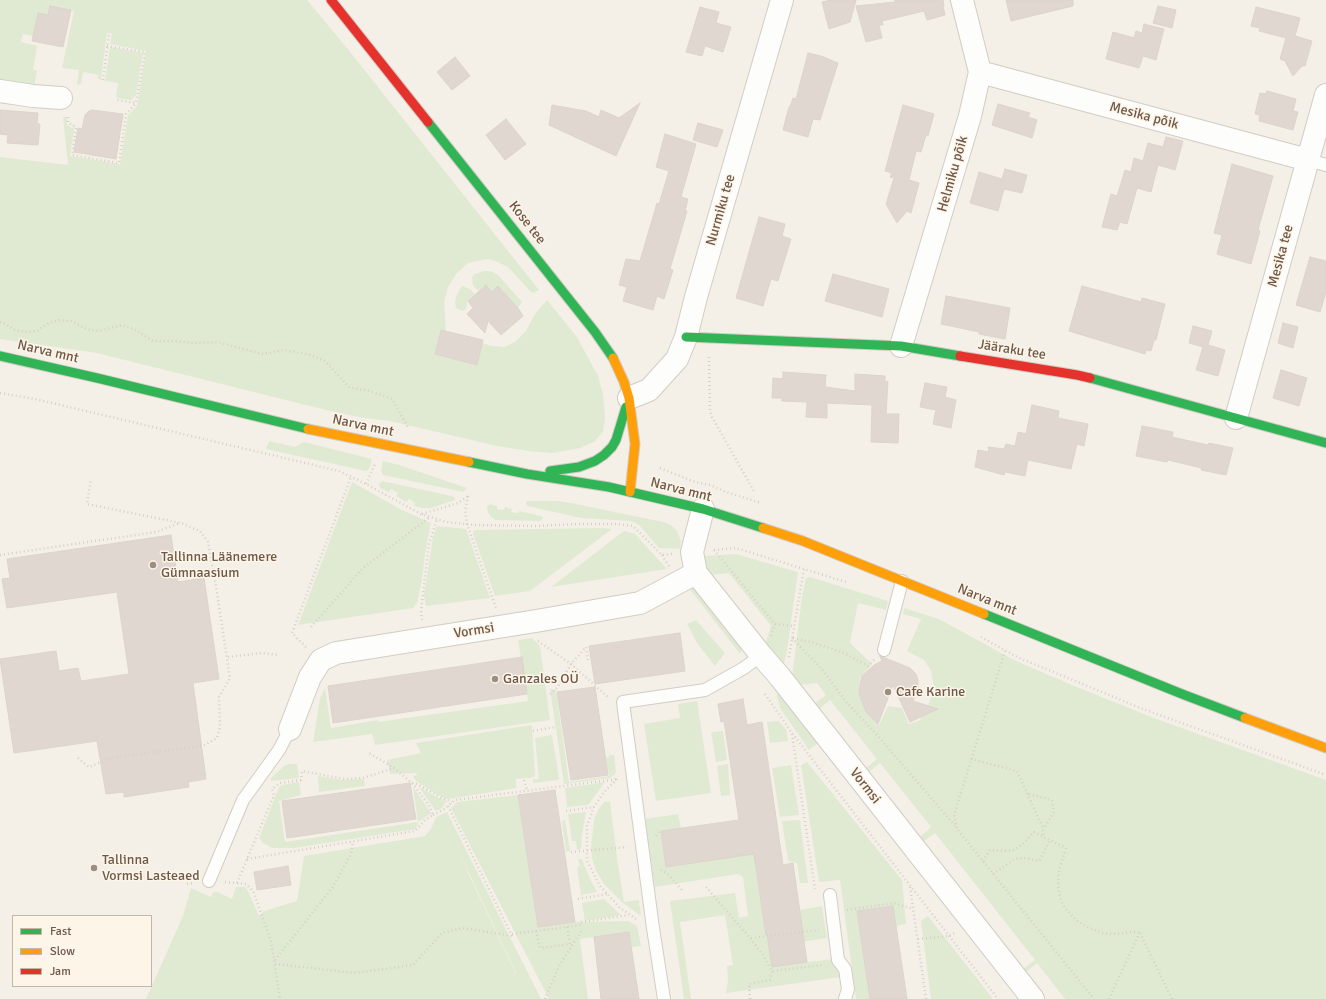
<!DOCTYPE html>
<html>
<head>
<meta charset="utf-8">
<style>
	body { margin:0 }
	#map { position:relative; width:1326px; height:999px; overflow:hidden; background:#f4f0e7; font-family:Signika,sans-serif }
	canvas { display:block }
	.legend { position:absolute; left:12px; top:915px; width:140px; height:72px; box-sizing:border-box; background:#fdf5e7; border:1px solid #c4b6a9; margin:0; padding:5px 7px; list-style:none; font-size:12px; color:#6e584b }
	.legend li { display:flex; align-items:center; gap:8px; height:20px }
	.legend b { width:20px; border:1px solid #c4b6a9 }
</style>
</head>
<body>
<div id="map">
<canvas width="1326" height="999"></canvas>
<ul class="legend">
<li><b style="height:5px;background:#30b455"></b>Fast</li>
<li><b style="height:5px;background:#ff9f0a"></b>Slow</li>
<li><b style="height:5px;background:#e5322d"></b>Jam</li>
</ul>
</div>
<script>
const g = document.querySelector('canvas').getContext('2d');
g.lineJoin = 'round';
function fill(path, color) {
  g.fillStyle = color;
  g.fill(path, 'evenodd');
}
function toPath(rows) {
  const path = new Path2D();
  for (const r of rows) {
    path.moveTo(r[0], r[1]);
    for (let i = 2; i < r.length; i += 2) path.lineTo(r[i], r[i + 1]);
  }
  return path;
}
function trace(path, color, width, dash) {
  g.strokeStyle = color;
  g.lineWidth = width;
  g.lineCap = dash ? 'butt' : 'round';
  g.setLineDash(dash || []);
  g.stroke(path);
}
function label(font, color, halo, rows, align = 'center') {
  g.font = font + ' Signika,sans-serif';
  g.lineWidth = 3;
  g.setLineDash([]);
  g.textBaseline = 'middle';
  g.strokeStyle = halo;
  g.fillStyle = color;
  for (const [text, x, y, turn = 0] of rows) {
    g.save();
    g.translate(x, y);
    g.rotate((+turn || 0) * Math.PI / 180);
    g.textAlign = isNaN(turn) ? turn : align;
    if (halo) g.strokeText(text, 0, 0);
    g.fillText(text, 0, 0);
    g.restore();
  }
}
fill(toPath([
	[0,0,307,0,351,53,539,290,533,293,530,291,508,267,493,260,487,259,468,263,457,273,448,287,444,302,446,331,441,330,435,354,477,365,482,343,492,346,504,347,515,342,526,331,535,314,547,300,577,337,598,376,603,394,605,419,603,432,594,442,580,448,553,453,529,451,497,446,390,421,364,418,326,410,97,353,0,339,0,157,68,165,63,117,67,117,67,125,74,129,70,156,120,164,128,115,137,106,146,51,110,44,112,34,107,33,101,80,98,79,98,76,95,74,83,72,81,84,77,85,79,70,62,68,74,11,50,6,48,15,38,13,33,36,23,34,21,42,37,46,33,70,37,71,34,87,0,85],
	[110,47,143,53,136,95,131,100,117,98,116,96,118,83,105,81],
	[484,271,490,271,498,275,522,302,518,308,498,286,492,292,486,285,478,291,473,285,472,277,475,274],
	[462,286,470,289,475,294,468,300,466,309,462,311,456,308,455,302,457,294],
	[269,441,295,447,304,442,372,459,370,467,368,470,366,471,266,449],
	[383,461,399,465,467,488,463,492,383,475,381,470],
	[382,481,452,496,455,498,455,500,431,508,423,508,414,506,415,503,409,499,406,502,396,496,398,493,391,489,389,492,380,488,379,484],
	[352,482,402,510,431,523,425,554,422,580,417,603,413,608,298,625],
	[526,501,558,501,571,503,663,522,671,525,677,531,681,541,680,549,659,548,639,525,631,521,581,518,527,506],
	[490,504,497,506,497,509,504,510,505,507,512,509,511,512,518,513,519,511,541,516,543,518,541,521,495,520,491,517,488,513,487,507],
	[437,526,466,529,490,598,426,606,424,595,433,537],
	[601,528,612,529,530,591,495,596,473,534,474,530],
	[624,531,635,534,667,569,551,587],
	[736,554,798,572,787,651,783,668,765,645,771,626,729,573,710,575,704,565,705,556],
	[810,577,888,601,886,610,858,603,850,643,872,664,860,678,859,690,860,697,867,713,879,725,888,706,902,708,909,724,921,720,918,712,928,706,934,688,931,671,924,660,907,651,921,619,903,614,904,608,939,619,1014,660,1067,683,1154,718,1326,780,1326,999,1065,999,1037,963,1026,972,1023,969,1035,960,935,833,924,841,921,839,921,836,931,827,880,763,869,772,867,772,866,768,877,759,830,700,819,709,815,706,815,703,826,695,817,683,799,685,792,678,802,596,806,578],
	[689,588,694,588,743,645,740,654],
	[696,620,725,653,715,666,697,643,687,624],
	[532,638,540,646,550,720,375,745,372,734,313,742,320,698,325,688,331,728,378,720,378,722,528,701,518,640],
	[550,689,556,690,569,782,609,776,606,758,609,757,609,755,614,755,616,772,614,775,610,778,564,784],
	[777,689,820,741,809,750,780,708,777,696],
	[697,701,711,793,656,801,644,724,680,718,678,704],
	[779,721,786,730,788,741,770,743,767,722],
	[532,725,535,776,531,778,516,779,516,788,449,799,444,798,435,793,416,781,413,776,417,775,416,773,390,774,387,760,421,753,416,743],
	[723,731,727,760,716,762,711,732],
	[552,735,559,778,558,780,533,783,533,779,539,779,535,738],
	[807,762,902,880,906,924,896,926,893,906,857,911,870,999,856,999,840,880,819,882,801,765],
	[289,764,297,764,299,778,271,781,270,779,284,766],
	[728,764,730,795,721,796,717,766],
	[791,765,799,815,780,817,772,768],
	[318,776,342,780,364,779,365,786,319,792],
	[299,782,301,795,279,801,285,842,418,822,413,787,431,813,418,822,416,829,294,848,272,848,263,843,259,838,279,787,282,785],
	[605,782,588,805,567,807,565,788],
	[419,787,435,796,447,801,442,808,436,811],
	[518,795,538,927,575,922,628,921,637,926,641,946,632,947,629,932,580,939,588,999,549,999,451,808,457,802],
	[610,801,618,865,624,902,639,900,641,916,623,903,604,884,596,871,592,858,591,847,594,820,598,810,604,802],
	[447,812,541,999,146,999,183,916,191,888,211,897,213,892,218,892,232,899,236,887,245,887,248,891,259,916,264,911,297,901,304,856,425,836,431,829,436,817],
	[460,854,516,973,516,974,470,877],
	[586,812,582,835,581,849,577,850,576,841,572,841,568,814],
	[678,814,681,828,661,831,667,867,764,852,756,869,766,934,802,929,799,910,822,906,827,938,769,947,807,962,834,959,841,977,726,993,728,980,727,966,733,965,725,915,680,922,691,999,684,999,670,901,735,893,739,918,748,916,743,877,738,874,655,887,645,819],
	[565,820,570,851,566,852,562,821],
	[800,820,808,883,800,883,797,863,788,861,782,821],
	[578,859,582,859,590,879,597,892,581,895,577,867,580,866],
	[604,899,621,915,585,921,582,903],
	[928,916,993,999,931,999,921,921]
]), '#e0ead3');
const building = toPath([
	[831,0,856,0,850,22,829,29,822,2,831,0],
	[895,0,943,0,944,6,943,6,945,15,927,20,924,11,882,21,883,25,879,25,882,38,866,42,856,6,895,2,895,0],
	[1006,0,1073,0,1073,6,1011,21,1006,0],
	[50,6,71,10,63,47,32,41,38,13,48,15,50,6],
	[1158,6,1176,10,1172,28,1153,23,1158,6],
	[700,7,719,12,716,23,731,27,723,52,705,46,702,56,686,52,700,7],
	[1256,7,1300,18,1295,36,1312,41,1305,66,1302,66,1293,76,1285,61,1280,59,1286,38,1259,31,1260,28,1251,26,1256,7],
	[1144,24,1164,29,1156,60,1143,56,1139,68,1106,59,1113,32,1134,38,1136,31,1142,33,1144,24],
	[808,53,821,56,838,63,820,120,813,119,808,137,783,130,789,107,790,107,793,98,796,99,808,53],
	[455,57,470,76,452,90,437,72,455,57],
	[1267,91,1296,99,1293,111,1298,112,1293,130,1259,121,1260,115,1255,114,1260,93,1266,94,1267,91],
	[640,103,616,156,549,125,552,105,586,111,599,117,601,110,619,118,640,103],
	[998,104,1030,113,1028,117,1037,120,1032,138,992,125,998,104],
	[903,105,934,114,928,136,926,135,921,152,916,151,909,180,919,183,911,213,907,211,897,223,886,204,894,178,890,177,892,173,885,171,903,105],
	[0,110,38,113,37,124,40,124,38,145,7,143,8,135,0,134,0,110],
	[92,110,123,114,116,159,74,152,78,128,82,129,85,115,89,111,92,110],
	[506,119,526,144,505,160,486,135,506,119],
	[698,123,723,130,717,147,693,140,698,123],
	[665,134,696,144,681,197,688,199,685,211,687,211,670,269,673,270,664,299,657,296,653,310,623,301,627,287,619,285,626,259,640,261,657,203,659,204,669,171,656,167,665,134],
	[1166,137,1183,141,1175,170,1158,165,1151,192,1137,188,1127,224,1120,222,1117,230,1102,227,1111,194,1117,196,1125,170,1131,172,1134,158,1143,161,1148,143,1163,147,1166,137],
	[1232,164,1273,176,1258,230,1260,231,1251,264,1217,254,1222,235,1214,233,1232,164],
	[1005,169,1027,175,1022,193,1004,189,998,211,970,203,979,172,1002,179,1005,169],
	[759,217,785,224,782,236,791,239,778,281,771,279,763,306,736,298,759,217],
	[1310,257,1326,261,1326,292,1320,312,1296,305,1310,257],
	[833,274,889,289,882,317,825,301,833,274],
	[486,285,492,292,498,286,518,308,523,316,501,335,488,321,485,333,467,314,473,308,468,301,486,285],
	[1082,286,1141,302,1142,298,1165,304,1156,340,1154,340,1151,351,1146,350,1145,354,1069,331,1082,286],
	[946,296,1010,308,1005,339,979,334,979,332,941,324,946,296],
	[1283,323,1298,327,1293,348,1278,343,1283,323],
	[1193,326,1212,331,1208,345,1225,350,1218,376,1196,370,1203,347,1189,343,1193,326],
	[441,330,483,340,477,365,435,354,441,330],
	[1281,370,1307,378,1299,406,1273,398,1281,370],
	[783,372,826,375,825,387,855,391,855,374,885,376,885,382,888,381,886,414,899,414,898,443,871,442,872,405,827,403,827,418,806,417,807,402,782,401,782,398,772,398,773,378,783,379,783,372],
	[925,383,947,387,945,397,956,400,951,428,933,424,936,410,920,407,925,383],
	[1032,405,1059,411,1058,418,1088,424,1084,446,1077,444,1071,469,1028,460,1025,476,1005,472,1004,475,975,467,978,450,989,452,988,447,1004,449,1006,444,1015,446,1018,432,1026,434,1032,405],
	[1142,426,1173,432,1172,437,1208,445,1209,443,1233,448,1226,475,1201,470,1202,468,1168,460,1167,462,1136,456,1142,426],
	[171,535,178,582,204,578,219,679,193,683,206,779,188,782,189,787,124,797,124,792,106,794,97,741,14,753,0,659,56,651,59,671,78,668,81,681,129,674,117,592,7,608,2,579,10,578,7,559,171,535],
	[680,633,685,671,595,684,589,646,680,633],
	[880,656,910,668,916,674,918,680,918,689,913,701,938,709,910,722,893,685,878,724,866,712,859,694,860,685,862,676,874,665,882,661,880,656],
	[522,657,527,694,333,723,328,686,522,657],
	[595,687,608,775,571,780,557,692,595,687],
	[743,699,747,725,762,722,783,865,793,863,807,962,772,967,767,934,766,935,754,854,666,867,661,831,739,820,724,721,721,722,718,704,743,699],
	[410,783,416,819,287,838,282,801,410,783],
	[555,790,575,922,538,927,518,795,555,790],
	[288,866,291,885,257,890,254,872,288,866],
	[893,906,907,999,870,999,857,911,893,906],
	[629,932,639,999,601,999,594,937,629,932]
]);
fill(building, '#e0d8d0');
trace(building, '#dcd3ca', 1);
const lane = toPath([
	[1308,160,1326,165],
	[884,650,902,581],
	[209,881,243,800,279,750,290,729],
	[830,895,838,960,845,969,848,989,845,999],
	[664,999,653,928,623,702,705,690,744,668,761,655]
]);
const street = toPath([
	[980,72,1308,160],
	[0,91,33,96,61,98],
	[901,346,970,116,980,72,962,0],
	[629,398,649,390,677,359,686,337,696,297,782,0],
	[1236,418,1326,95],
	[703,509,692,552,696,573,761,655,780,677,1033,999],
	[290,729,310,677,321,660,336,653,536,621,640,603,696,573]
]);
const fast = toPath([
	[428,122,595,332,613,358],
	[686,337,901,346,960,356],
	[0,356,97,378,308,429],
	[1090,378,1326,443],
	[469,462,527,474,609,487,703,509,763,528],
	[550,471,579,467,595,461,604,455,612,447,616,440,626,407],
	[984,614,1182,694,1245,718]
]);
const slow = toPath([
	[613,358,624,382,629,398,631,413,635,444,630,492],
	[308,429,469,462],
	[763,528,803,541,984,614],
	[1245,718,1326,748]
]);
const jam = toPath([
	[331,0,428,122],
	[960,356,1077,375,1090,378]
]);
trace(lane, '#d2ccc4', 14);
trace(street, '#d2ccc4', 24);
trace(fast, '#d2ccc4', 11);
trace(slow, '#d2ccc4', 11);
trace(jam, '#d2ccc4', 11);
trace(toPath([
	[107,46,145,52,136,103,116,100],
	[103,80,109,34],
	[68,117,68,123,76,127,72,155,119,163,126,114,136,103],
	[0,322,6,324,15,330,25,332,37,331,49,323,59,320,71,321,86,329,99,331,122,325,134,329,153,341,177,341,192,343,217,342,263,354,285,350,311,355,325,361,349,387,357,389,367,390,392,399,409,429],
	[709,357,710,411,712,417,755,493],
	[0,393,35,399,339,471,366,484,421,514,446,522,475,525,537,526,579,524,617,524,633,526,662,555,673,554],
	[660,468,695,482,710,485,726,492,761,503],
	[366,484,375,464],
	[468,496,465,511,467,524,496,608],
	[422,514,458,503,468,496],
	[714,550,736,548,846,582],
	[714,550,775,624,794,626],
	[0,555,156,532,180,523],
	[662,555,669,566],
	[422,620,421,611,429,544,437,519],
	[311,627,363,568,430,517],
	[771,636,775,624],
	[981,637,1017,657,1143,709,1326,775],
	[792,638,821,668,847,703,877,735,957,828],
	[793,638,811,642,844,653,868,666,874,660],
	[538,641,571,664,609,698],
	[306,647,292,633,351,477],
	[1005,651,954,815,957,829,1094,999],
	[228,657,262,653,278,655],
	[789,657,804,569],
	[550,694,557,688,571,664,586,647,588,660],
	[765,694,792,733,998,999],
	[533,731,555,727],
	[792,734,815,889],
	[78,758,89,767,114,757,203,746,217,738,220,727,219,697,230,678,215,580,208,542,200,531,181,523,87,504,91,479],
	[971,759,1017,771,1043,828,1043,836],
	[617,779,604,792,594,807,591,815,587,826,587,861,600,886,619,907,636,919],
	[524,780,527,790],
	[412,783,417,784,442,798,452,802],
	[1029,794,1052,800,1054,812,1044,828],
	[448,806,512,936],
	[566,811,594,807],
	[433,815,443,810,455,800,618,779],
	[656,836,660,830],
	[571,852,627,847],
	[247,859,415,831,425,820,433,815,429,805,412,783,394,768,369,753],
	[983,861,990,850,1003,851,1014,850,1023,844,1034,832,1066,848,1059,871,1058,885,1060,897,1064,907,1076,920,1089,928,1103,933,1117,934,1135,932,1140,933],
	[661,870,667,873,682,890],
	[993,874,1015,859,1025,858,1039,861,1050,840],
	[225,882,246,884,253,891,271,941,280,999],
	[237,883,274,795,272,789,280,783,301,780,302,771,344,779,363,778,394,768],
	[187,884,194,883],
	[706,887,750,938,763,955,772,971,824,965],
	[910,887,926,999],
	[578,899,607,894],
	[847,910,894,903,913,909],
	[581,922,629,915],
	[536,931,540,948,570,944,567,927],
	[1140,933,1172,999],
	[512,934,581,925],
	[751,938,819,930],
	[918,939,949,936,956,932],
	[275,960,332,888,351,854,353,841],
	[275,964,354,973,413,965,442,933,463,928,513,936],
	[545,999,559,966,582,930],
	[750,999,749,984,770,980,772,971],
	[1109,999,1139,934]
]), '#d6cfc9', 2.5, [1, 3]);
trace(lane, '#fdfdfb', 12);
trace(street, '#fdfdfb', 22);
trace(fast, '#30b455', 9);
trace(slow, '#ff9f0a', 9);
trace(jam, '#e5322d', 9);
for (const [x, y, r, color] of [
	[153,565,4,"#9d8d82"],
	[495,679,4,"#9d8d82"],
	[888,692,4,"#9d8d82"],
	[94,868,4,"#9d8d82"]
]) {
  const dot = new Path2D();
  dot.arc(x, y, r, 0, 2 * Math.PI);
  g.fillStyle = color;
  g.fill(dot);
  trace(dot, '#fdf5e7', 1.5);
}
label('14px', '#6e584b', '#fdf5e7', [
	["Mesika põik",1144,116,15],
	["Helmiku põik",953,174,-74],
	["Nurmiku tee",721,210,-74],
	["Kose tee",527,223,52],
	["Mesika tee",1281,256,-75],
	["Jääraku tee",1012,350,9],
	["Narva mnt",48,352,13],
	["Narva mnt",363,426,12],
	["Narva mnt",681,490,14],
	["Narva mnt",987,600,22],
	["Vormsi",474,631,-9],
	["Vormsi",865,786,52]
]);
label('14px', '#6e584b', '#fdf5e7', [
	["Tallinna Läänemere",161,557],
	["Gümnaasium",161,573],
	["Ganzales OÜ",503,679],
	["Cafe Karine",896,692],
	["Tallinna",102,860],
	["Vormsi Lasteaed",102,876]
], 'left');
</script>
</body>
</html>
